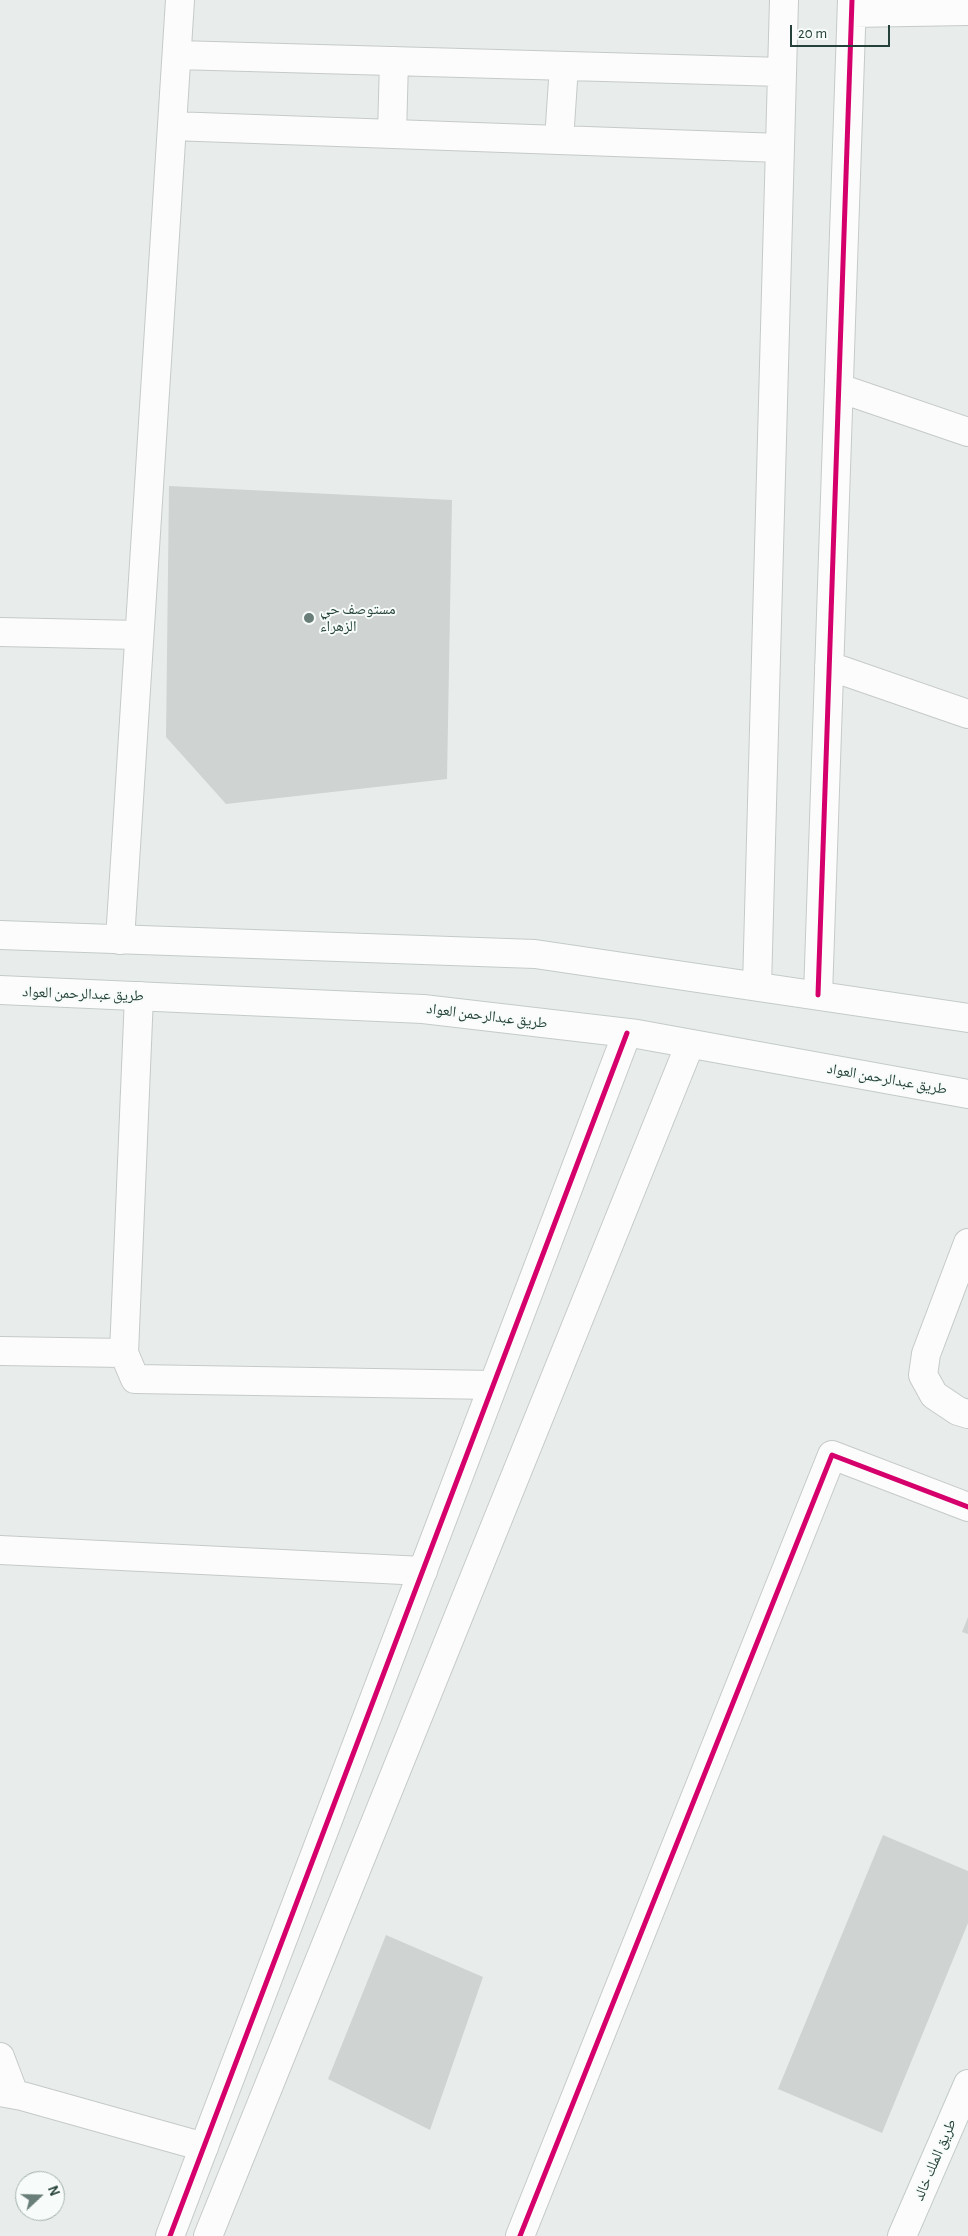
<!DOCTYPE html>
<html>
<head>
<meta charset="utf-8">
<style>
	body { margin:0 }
	#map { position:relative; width:968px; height:2236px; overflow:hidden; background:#e8edeb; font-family:"Alegreya Sans",sans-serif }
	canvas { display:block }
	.north { position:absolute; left:15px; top:2171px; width:50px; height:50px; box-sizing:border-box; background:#f7fbf9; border:1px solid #a3b1ad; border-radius:50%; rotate:69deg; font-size:14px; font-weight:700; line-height:20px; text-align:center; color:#24423a }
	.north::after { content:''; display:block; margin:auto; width:18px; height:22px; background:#697e78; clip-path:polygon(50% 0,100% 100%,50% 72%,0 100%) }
	.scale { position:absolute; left:790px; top:25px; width:100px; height:22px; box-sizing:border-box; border:2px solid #24423a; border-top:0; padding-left:6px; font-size:15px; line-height:18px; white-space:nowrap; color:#24423a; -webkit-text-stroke:4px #f7fbf9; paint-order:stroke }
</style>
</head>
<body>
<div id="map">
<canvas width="968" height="2236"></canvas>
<div class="north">N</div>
<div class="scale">20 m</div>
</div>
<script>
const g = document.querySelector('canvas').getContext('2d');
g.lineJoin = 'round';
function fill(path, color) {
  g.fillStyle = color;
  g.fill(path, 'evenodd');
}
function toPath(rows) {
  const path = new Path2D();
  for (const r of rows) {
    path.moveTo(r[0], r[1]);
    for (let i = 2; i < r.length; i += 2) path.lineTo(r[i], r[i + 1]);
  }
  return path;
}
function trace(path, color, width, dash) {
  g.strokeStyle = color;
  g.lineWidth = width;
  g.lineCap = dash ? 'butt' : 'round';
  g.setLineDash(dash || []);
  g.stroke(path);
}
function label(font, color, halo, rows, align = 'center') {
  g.font = font + ' "Alegreya Sans","Noto Naskh Arabic",sans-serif';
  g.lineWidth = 4;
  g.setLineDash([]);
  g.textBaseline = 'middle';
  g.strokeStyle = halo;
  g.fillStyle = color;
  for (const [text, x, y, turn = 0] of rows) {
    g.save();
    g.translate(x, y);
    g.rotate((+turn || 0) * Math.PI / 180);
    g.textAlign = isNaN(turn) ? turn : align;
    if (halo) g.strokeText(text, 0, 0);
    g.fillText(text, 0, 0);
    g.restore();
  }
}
fill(toPath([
	[169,486,452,500,447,779,226,804,166,737],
	[968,1617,968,1634,962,1632],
	[883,1835,968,1871,968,1923,882,2133,778,2089],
	[386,1935,483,1977,430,2130,328,2079]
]), '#cfd4d2');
const minor = toPath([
	[852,13,968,11],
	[177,55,782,72],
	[172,126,780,148],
	[392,134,394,61],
	[559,140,564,66],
	[839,388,968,432],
	[0,632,139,635],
	[829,666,968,714],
	[120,940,180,0],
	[757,986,784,0],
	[818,995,852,0],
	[139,996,124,1353,135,1379,493,1385],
	[968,1243,926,1354,923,1375,934,1395,958,1411,968,1414],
	[0,1351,124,1353],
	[0,1550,423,1571],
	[0,2057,14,2094],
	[0,2092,22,2096,204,2147],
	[520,2236,832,1455,968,1507]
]);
const tertiary = toPath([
	[170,2236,627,1033],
	[208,2236,690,1044]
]);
const secondary = toPath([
	[0,935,535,954,968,1018],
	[0,990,423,1009,637,1034,968,1094],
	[902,2236,968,2084]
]);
trace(minor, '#c5cac8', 30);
trace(tertiary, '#c5cac8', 30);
trace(secondary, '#c3cbc8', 30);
trace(minor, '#fcfcfc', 28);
trace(tertiary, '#fcfcfc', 28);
trace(secondary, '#fcfcfc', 28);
trace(toPath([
	[818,995,852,0],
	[170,2236,627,1033],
	[520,2236,832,1455,968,1507]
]), '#d6006c', 5);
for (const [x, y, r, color] of [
	[309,618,6,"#697e78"]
]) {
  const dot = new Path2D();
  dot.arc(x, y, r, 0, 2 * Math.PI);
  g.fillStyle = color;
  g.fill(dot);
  trace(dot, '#f7fbf9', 2);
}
label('15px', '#24423a', '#f7fbf9', [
	["مستوصف حي",320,609],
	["الزهراء",320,626]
], 'left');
label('15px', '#24423a', '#f7fbf9', [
	["طريق عبدالرحمن العواد",83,994,2],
	["طريق عبدالرحمن العواد",487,1016,7],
	["طريق عبدالرحمن العواد",887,1079,10],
	["طريق الملك خالد",935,2160,-67]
]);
</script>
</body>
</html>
